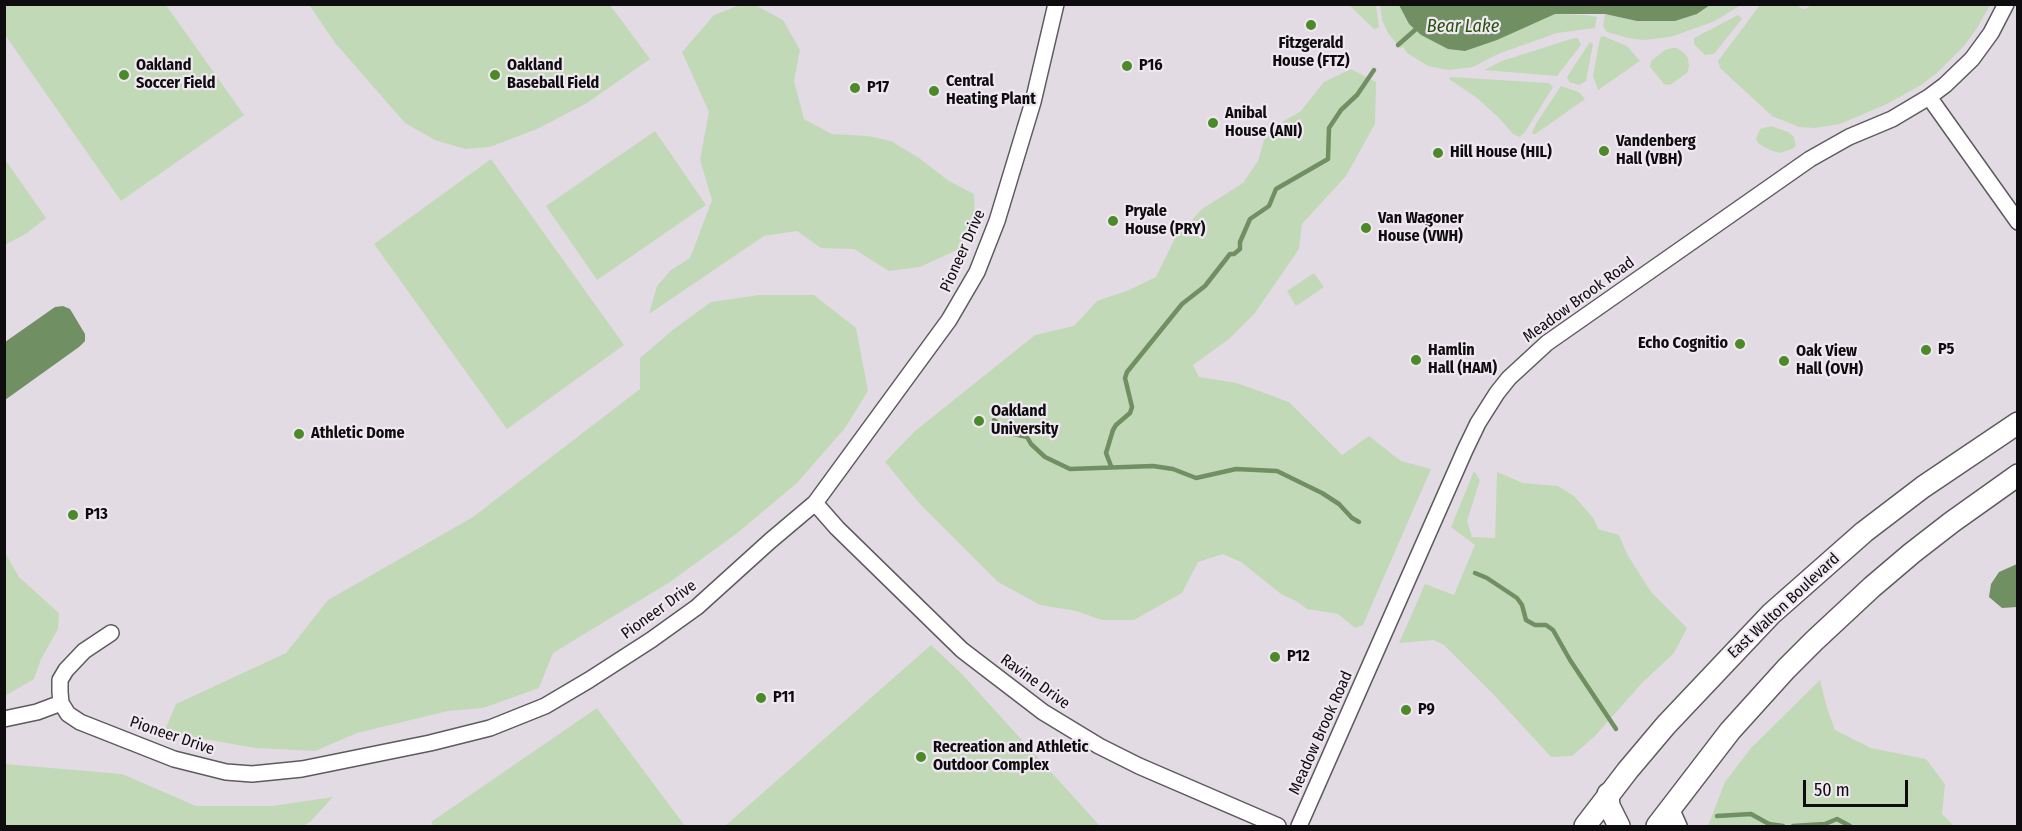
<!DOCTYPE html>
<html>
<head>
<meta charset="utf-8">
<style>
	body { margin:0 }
	#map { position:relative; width:2022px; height:831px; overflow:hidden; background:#e3dbe3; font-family:"Fira Sans Condensed",sans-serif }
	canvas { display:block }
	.frame { position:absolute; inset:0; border:6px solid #0e0c0e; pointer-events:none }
	.scale { position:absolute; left:1803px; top:780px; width:105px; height:27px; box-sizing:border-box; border:3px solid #0e0c0e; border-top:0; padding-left:8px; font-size:18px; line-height:21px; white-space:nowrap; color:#0e0c0e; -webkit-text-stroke:4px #f0e8f1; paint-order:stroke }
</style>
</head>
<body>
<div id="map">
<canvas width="2022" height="831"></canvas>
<div class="frame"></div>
<div class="scale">50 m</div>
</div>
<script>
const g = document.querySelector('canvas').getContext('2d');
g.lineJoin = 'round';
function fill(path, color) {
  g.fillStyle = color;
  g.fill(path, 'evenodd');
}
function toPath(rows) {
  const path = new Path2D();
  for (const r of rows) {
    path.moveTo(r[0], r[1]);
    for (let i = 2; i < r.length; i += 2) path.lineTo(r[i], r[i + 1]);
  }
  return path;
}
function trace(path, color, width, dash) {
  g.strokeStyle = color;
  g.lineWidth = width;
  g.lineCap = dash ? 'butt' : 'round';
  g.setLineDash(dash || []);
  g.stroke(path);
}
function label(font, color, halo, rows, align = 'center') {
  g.font = font + ' "Fira Sans Condensed",sans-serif';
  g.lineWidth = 4.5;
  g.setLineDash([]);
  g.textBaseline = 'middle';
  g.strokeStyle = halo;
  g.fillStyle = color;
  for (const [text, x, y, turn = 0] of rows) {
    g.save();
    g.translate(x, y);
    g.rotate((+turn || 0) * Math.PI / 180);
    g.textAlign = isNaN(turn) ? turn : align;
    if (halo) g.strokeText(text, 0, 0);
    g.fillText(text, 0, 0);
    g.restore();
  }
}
fill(toPath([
	[1813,4,1990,4,1990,5,1977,28,1964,46,1937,73,1921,85,1887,104,1840,124,1815,128,1799,127,1772,116,1720,68,1718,61,1760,5,1800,5,1799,6,1800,8,1805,9],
	[4,5,166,5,244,115,121,201,5,35],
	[309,5,610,5,650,59,587,103,537,129,490,147,465,149,435,140,405,123,336,44],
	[740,5,755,5,783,20,800,50,794,81,804,119,832,134,868,136,891,141,919,158,949,181,974,194,975,218,959,249,920,267,889,271,854,249,821,248,797,231,764,236,649,314,657,286,671,270,690,258,712,200,700,160,709,112,682,52,714,15],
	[1349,5,1376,5,1379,26,1378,28,1374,29],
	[1380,5,1399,5,1409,24,1421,35,1448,48,1465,51,1555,14,1585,15,1597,17,1595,28,1557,33,1498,54,1473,67,1448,70,1428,66,1407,53,1403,47,1400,48,1388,33,1382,20],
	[1710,5,1741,5,1713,22,1670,37,1643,40,1628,38,1607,32,1603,26,1605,14,1637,21,1675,21,1697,14],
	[1738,15,1742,19,1714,54,1705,55,1694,44,1694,38],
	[1603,36,1627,46,1640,61,1598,90,1593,76,1600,38],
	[1574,38,1578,38,1581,45,1557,76,1484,70,1502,61],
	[1590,42,1593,44,1586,81,1579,85,1569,82,1567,77],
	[1672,48,1677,48,1684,53,1688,58,1689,67,1687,73,1670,85,1664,84,1650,67,1651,61,1665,50],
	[1351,69,1376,82,1375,124,1346,176,1302,224,1299,249,1255,313,1229,339,1193,365,1199,377,1237,383,1289,402,1342,455,1369,436,1401,461,1431,469,1363,625,1355,628,1338,614,1307,609,1296,601,1281,594,1241,562,1223,554,1198,562,1182,593,1134,620,1102,620,1076,611,1040,605,998,582,919,503,885,462,915,431,1035,335,1074,326,1097,301,1129,290,1156,277,1175,238,1202,209,1243,183,1258,161,1264,140,1285,120,1300,112,1324,82],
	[1450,77,1549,83,1553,87,1525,132,1520,137,1513,134,1499,118,1477,98,1449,79],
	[1561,86,1579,92,1585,99,1534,135,1532,132,1537,122],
	[1771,126,1788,132,1794,137,1796,146,1792,149,1780,153,1770,150,1759,144,1756,139,1760,129],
	[655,131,706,205,597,280,546,206],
	[4,158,46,218,27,233,5,245],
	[491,159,624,345,507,429,374,244],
	[1314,273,1324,287,1296,306,1287,291],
	[759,295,814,295,856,328,868,391,845,428,797,483,736,534,670,582,553,653,539,688,483,708,448,711,357,733,315,751,255,748,164,732,176,704,286,653,328,600,473,517,640,389,640,358,674,329,711,302],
	[1474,471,1480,480,1467,521,1472,537,1495,538,1497,472,1523,483,1558,486,1574,496,1594,519,1598,529,1619,535,1627,554,1651,592,1687,628,1674,653,1643,682,1594,737,1572,756,1551,757,1494,695,1444,645,1433,640,1399,643,1425,584,1454,595,1475,545,1451,527],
	[4,551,19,577,59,613,58,629,41,659,34,679,5,696],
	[931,645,962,674,1100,826,725,826],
	[1820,680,1827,708,1835,730,1871,748,1926,759,1945,784,1942,814,1954,826,1708,826,1725,782,1751,748],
	[597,708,685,826,434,826,431,822],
	[4,764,122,774,196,806,272,806,333,797,310,822,303,826,5,826]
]), '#c2d9b8');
fill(toPath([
	[1399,5,1399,4,1710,5,1697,14,1675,21,1637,21,1605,14,1555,14,1497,40,1465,51,1448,49,1421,35,1409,24],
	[63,306,70,309,85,334,85,341,79,347,5,400,5,342,55,307],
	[2017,564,2017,607,2002,608,1989,597,1991,584,1999,572]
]), '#708f63');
trace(toPath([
	[1398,45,1415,30],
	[994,420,1014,434,1027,437,1031,444,1045,457,1070,469,1153,466,1173,469,1196,478,1236,469,1277,471,1322,493,1339,504,1352,518,1359,522],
	[1111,466,1106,453,1113,430,1116,425,1130,413,1132,407,1125,378,1127,372,1182,304,1205,286,1230,254,1234,254,1240,249,1240,242,1250,219,1269,206,1276,189,1328,159,1329,128,1341,110,1357,95,1374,70],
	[1475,573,1487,578,1517,598,1522,605,1526,620,1535,625,1546,625,1553,630,1570,660,1616,729],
	[1717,816,1751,814,1769,824,1783,826],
	[1793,826,1825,824,1837,819,1850,826]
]), '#708f63', 4.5);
const street = toPath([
	[1929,97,2018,222],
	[815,503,837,528,962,650,1043,712,1099,746,1139,766,1278,826],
	[111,633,84,651,66,670,60,680,60,692,61,703,68,714,80,722,174,759,226,772,252,774,302,769,430,743,490,728,545,706,589,680,651,640,697,607,770,541,815,503,949,320,977,272,997,221,1033,102,1056,4],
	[4,719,37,712,61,703],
	[1671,808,1679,826],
	[1299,826,1465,450,1478,423,1497,393,1509,378,1547,343,1810,159,1849,137,1892,119,1929,97,1945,85,1972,59,1991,33,2006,4]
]);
const secondary = toPath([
	[1608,794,1609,806,1619,826],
	[1585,826,1628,770,1666,725,1771,614,1864,532,1923,487,2018,423],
	[1657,826,1730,731,1786,669,1814,641,1872,587,1912,553,1952,522,2018,475]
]);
trace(street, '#5f5960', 18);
trace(secondary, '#5f5960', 24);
trace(street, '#fff', 15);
trace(secondary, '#fff', 21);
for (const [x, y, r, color] of [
	[1311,25,6,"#4b8929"],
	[1127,66,6,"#4b8929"],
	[124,75,6,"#4b8929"],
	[495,75,6,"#4b8929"],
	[855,88,6,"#4b8929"],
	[934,91,6,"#4b8929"],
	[1213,123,6,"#4b8929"],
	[1604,151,6,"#4b8929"],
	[1438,153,6,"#4b8929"],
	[1113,221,6,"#4b8929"],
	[1366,228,6,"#4b8929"],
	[1740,344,6,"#4b8929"],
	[1926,350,6,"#4b8929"],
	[1416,360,6,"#4b8929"],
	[1784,361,6,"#4b8929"],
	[979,421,6,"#4b8929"],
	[299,434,6,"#4b8929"],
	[73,515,6,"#4b8929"],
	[1275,657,6,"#4b8929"],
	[761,698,6,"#4b8929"],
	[1406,710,6,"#4b8929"],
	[921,757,6,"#4b8929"]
]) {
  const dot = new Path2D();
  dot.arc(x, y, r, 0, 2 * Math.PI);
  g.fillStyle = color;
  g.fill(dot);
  trace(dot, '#f0e8f1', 2);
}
label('bold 16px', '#0e0c0e', '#f0e8f1', [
	["Fitzgerald",1311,44,"center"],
	["House (FTZ)",1311,62,"center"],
	["Oakland",136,66],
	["Soccer Field",136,84],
	["Oakland",507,66],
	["Baseball Field",507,84],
	["P16",1139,66],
	["Central",946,82],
	["Heating Plant",946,100],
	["P17",867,88],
	["Anibal",1225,114],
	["House (ANI)",1225,132],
	["Vandenberg",1616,142],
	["Hall (VBH)",1616,160],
	["Hill House (HIL)",1450,153],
	["Pryale",1125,212],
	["House (PRY)",1125,230],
	["Van Wagoner",1378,219],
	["House (VWH)",1378,237],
	["Echo Cognitio",1728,344,"right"],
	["P5",1938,350],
	["Hamlin",1428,351],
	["Hall (HAM)",1428,369],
	["Oak View",1796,352],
	["Hall (OVH)",1796,370],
	["Oakland",991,412],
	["University",991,430],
	["Athletic Dome",311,434],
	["P13",85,515],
	["P12",1287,657],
	["P11",773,698],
	["P9",1418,710],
	["Recreation and Athletic",933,748],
	["Outdoor Complex",933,766]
], 'left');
label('16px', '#0e0c0e', '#f0e8f1', [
	["Pioneer Drive",963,251,-66],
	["Meadow Brook Road",1579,300,-36],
	["East Walton Boulevard",1784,606,-43],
	["Pioneer Drive",659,610,-36],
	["Ravine Drive",1035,682,36],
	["Meadow Brook Road",1321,733,-66],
	["Pioneer Drive",172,736,19]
]);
label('italic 18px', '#27510f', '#f0e8f1', [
	["Bear Lake",1463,27]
]);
</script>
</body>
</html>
